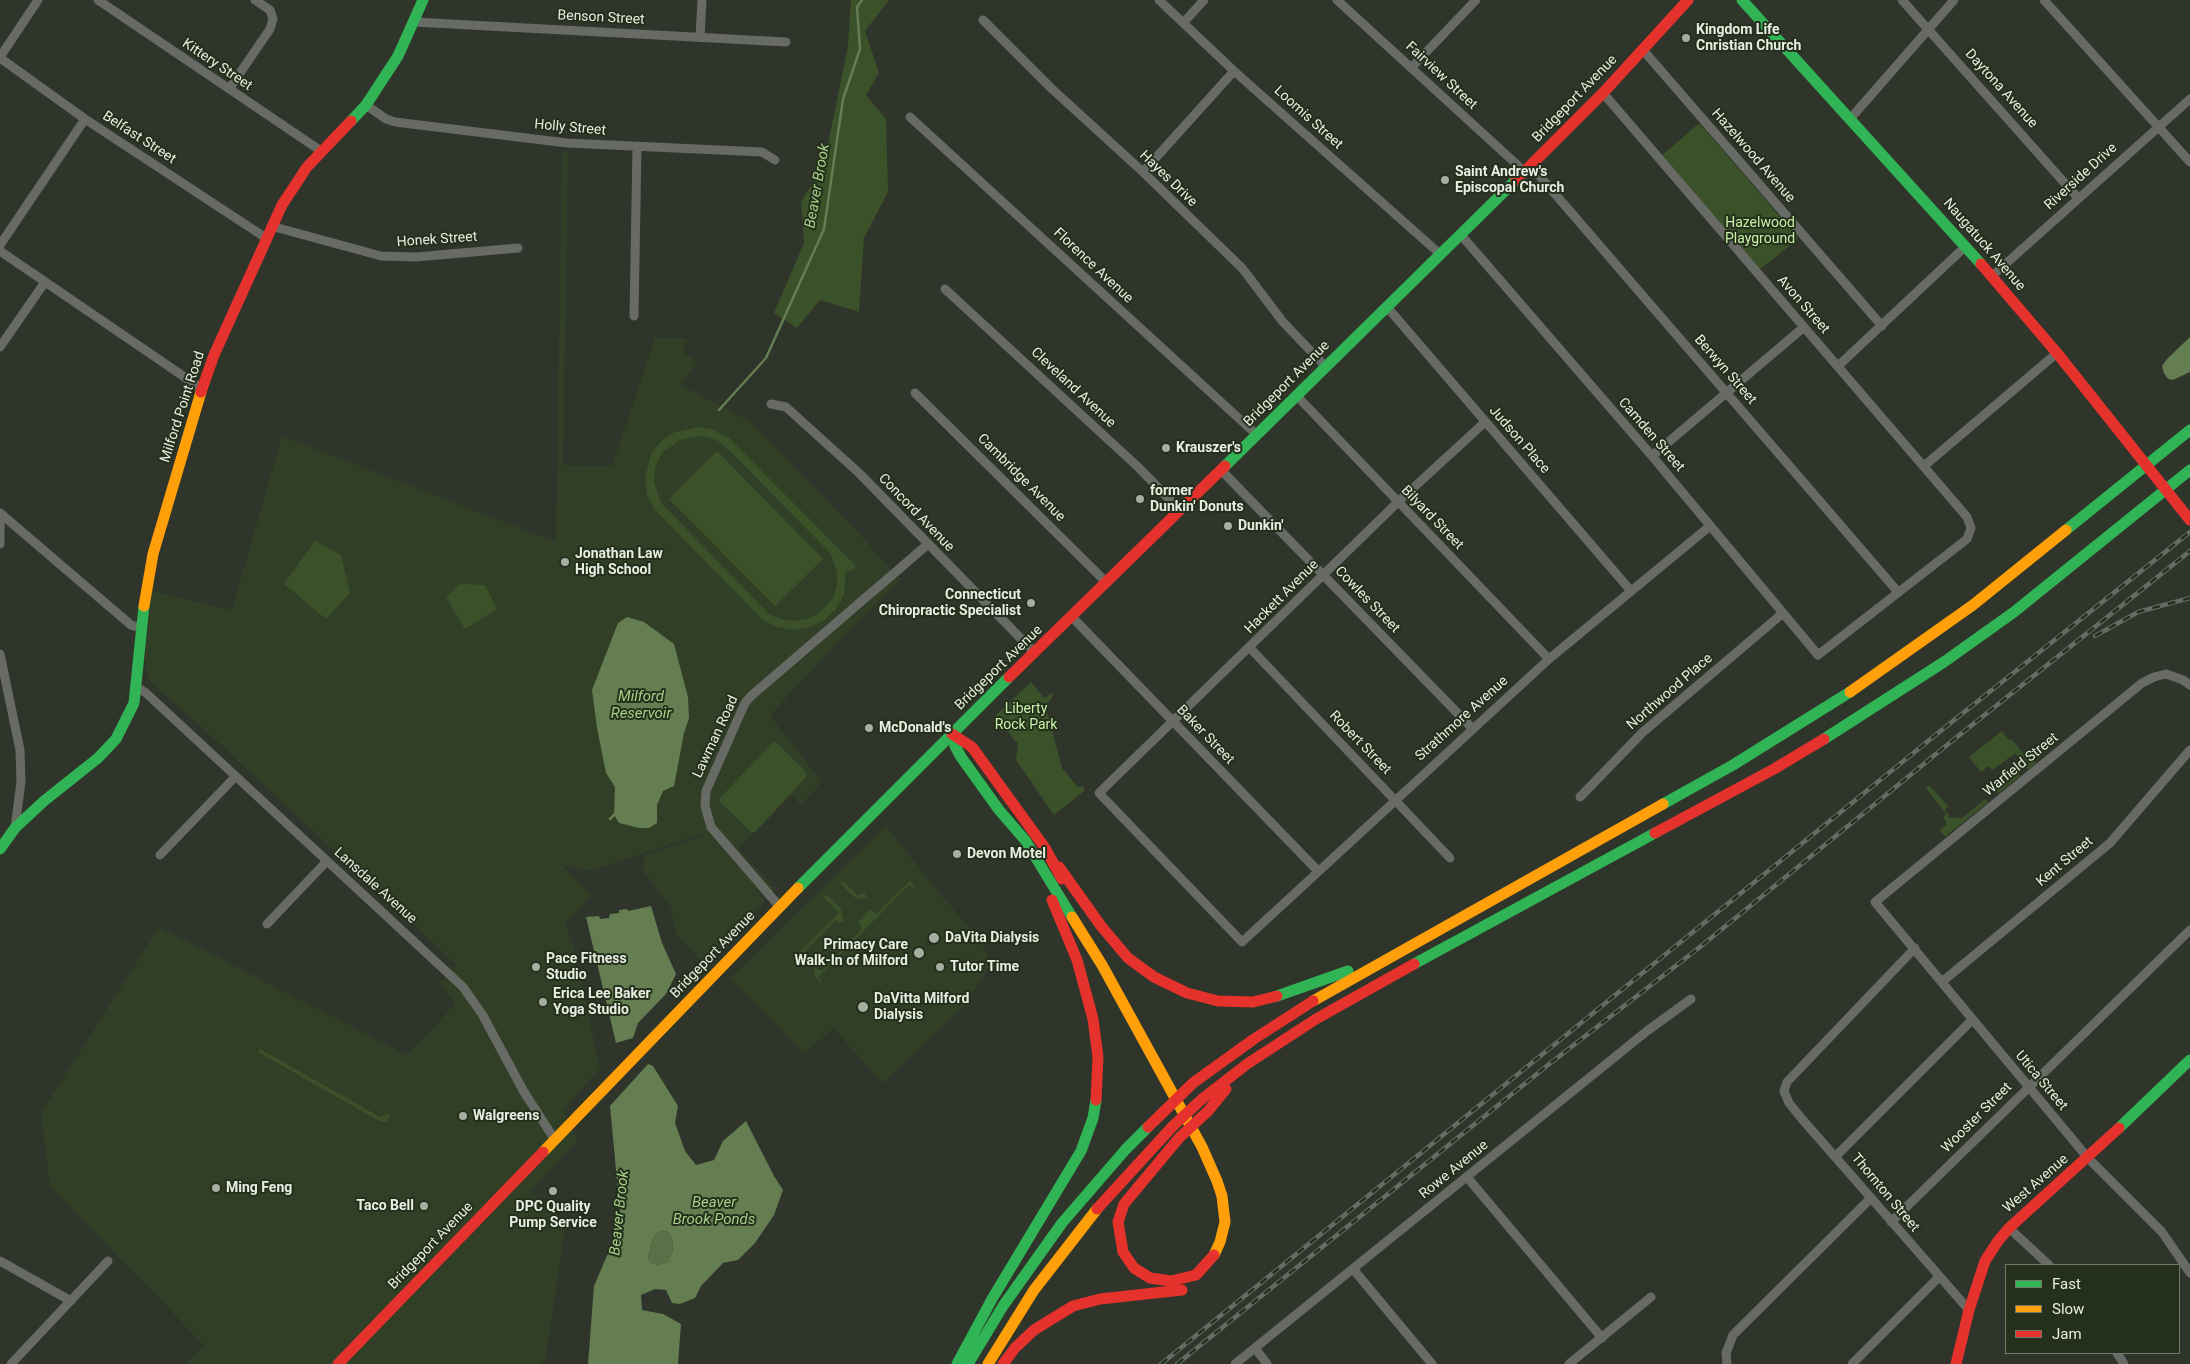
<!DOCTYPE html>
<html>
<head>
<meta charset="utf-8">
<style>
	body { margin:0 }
	#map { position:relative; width:2190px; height:1364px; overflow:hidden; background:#2f352a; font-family:Roboto,sans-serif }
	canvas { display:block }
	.legend { position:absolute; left:2005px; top:1264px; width:175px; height:90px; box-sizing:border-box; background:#242f1c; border:1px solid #727b6b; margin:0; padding:6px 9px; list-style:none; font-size:15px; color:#e6eee1 }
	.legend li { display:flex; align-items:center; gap:10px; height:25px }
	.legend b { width:25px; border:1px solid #727b6b }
</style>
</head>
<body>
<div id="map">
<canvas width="2190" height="1364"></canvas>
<ul class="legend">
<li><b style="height:6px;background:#30b455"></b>Fast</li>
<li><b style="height:6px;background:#ff9f0a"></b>Slow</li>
<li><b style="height:6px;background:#e5322d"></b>Jam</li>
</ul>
</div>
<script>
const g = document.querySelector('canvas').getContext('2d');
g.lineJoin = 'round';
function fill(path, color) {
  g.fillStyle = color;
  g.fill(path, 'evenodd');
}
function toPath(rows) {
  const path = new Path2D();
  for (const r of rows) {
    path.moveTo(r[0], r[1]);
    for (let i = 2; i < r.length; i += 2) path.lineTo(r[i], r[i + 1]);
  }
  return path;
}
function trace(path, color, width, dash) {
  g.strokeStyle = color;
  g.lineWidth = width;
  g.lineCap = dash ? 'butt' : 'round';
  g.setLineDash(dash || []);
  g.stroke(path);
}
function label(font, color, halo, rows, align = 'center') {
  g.font = font + ' Roboto,sans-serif';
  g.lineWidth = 4;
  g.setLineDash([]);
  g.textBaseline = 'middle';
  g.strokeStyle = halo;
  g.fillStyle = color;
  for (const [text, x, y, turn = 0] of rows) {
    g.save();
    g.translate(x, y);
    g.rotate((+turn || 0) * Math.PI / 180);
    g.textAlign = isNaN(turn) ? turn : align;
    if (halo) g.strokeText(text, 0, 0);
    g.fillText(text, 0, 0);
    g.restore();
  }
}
fill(toPath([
	[562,151,568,152,563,465,612,466,655,338,688,339,682,351,697,362,681,385,748,420,859,533,892,571,916,547,922,553,899,576,901,579,846,634,770,715,822,782,800,805,792,795,738,849,776,889,766,899,752,886,765,901,705,965,676,934,671,907,643,871,644,855,703,836,702,834,589,871,562,865,591,895,565,924,572,942,600,1068,563,1111,578,1140,530,1192,566,1221,546,1356,541,1364,190,1364,187,1361,204,1345,50,1186,41,1113,159,927,407,1055,455,1004,440,983,457,965,205,730,151,683,147,675,145,656,152,591,232,610,282,436,556,542],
	[886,826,941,895,980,939,991,964,964,1006,883,1083,833,1028,805,1054,730,978]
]), '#323f27');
fill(toPath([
	[851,0,889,0,865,31,879,73,866,95,886,119,888,192,864,238,859,312,820,300,797,328,774,313,804,243,801,202,824,163,848,46],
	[1700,124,1797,236,1798,239,1759,270,1662,155,1697,125],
	[699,427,715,430,729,438,856,566,850,572,846,569,844,594,836,609,824,620,810,627,793,630,777,627,763,620,654,509,647,494,645,478,651,454,661,441,675,432],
	[702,436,717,440,729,450,830,553,837,571,837,585,833,598,819,613,807,619,793,621,780,619,768,613,661,503,654,482,655,467,662,453,680,440],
	[717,451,823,559,775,606,669,499],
	[315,541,341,555,350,593,326,619,284,584],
	[460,584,485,585,497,609,465,629,446,597],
	[1031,682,1044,698,1052,693,1054,694,1046,707,1062,768,1077,786,1084,787,1084,791,1054,815,1016,760,1018,744,995,716],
	[2002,731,2008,739,2012,740,2027,758,2033,753,2036,763,2028,770,2015,753,1993,770,1989,766,1981,772,1969,757],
	[773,742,776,742,807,773,806,777,755,832,751,832,720,802,720,798],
	[2018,773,2020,776,1999,793,1995,791],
	[1929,785,1948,806,1945,810,1949,815,1948,817,1962,818,1985,799,1988,802,1945,837,1940,830,1947,824,1943,817,1946,814,1926,788],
	[843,881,858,896,864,893,867,897,862,899,854,897,840,883],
	[910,881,916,889,909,885,818,977,822,982,821,983,815,976,814,968,821,971,862,929,858,922,870,910,876,914],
	[822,895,829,897,840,907,844,921,840,923,836,920,799,957,804,962,802,964,790,952,797,955,839,913],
	[260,1049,380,1117,389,1114,390,1115,386,1122,381,1122,258,1052]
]), '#3b5129');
fill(toPath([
	[665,1231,668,1232,672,1240,673,1250,668,1262,657,1265,650,1262,648,1257,653,1238,659,1232]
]), '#597147');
fill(toPath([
	[2190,337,2190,372,2173,380,2168,379,2164,373,2162,366,2167,359],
	[627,617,644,622,674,644,688,697,689,718,684,733,674,786,663,791,657,805,657,823,649,828,639,828,619,823,614,815,615,787,606,773,597,728,592,690,618,623],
	[651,906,662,943,676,974,666,994,638,1023,633,1038,616,1043,586,917,599,916,600,919,609,918,610,914,619,913,619,910,627,909,628,911],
	[648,1064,653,1066,678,1106,675,1123,685,1151,696,1165,714,1160,723,1141,746,1121,774,1176,783,1190,774,1215,755,1243,738,1260,723,1263,701,1286,695,1298,680,1304,672,1303,666,1290,655,1289,641,1295,642,1310,663,1314,681,1324,678,1364,588,1364,594,1286,621,1223,610,1106],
	[665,1231,668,1232,672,1240,673,1250,668,1262,657,1265,650,1262,648,1257,653,1238,659,1232]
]), '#647d51');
trace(toPath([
	[719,410,766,358,824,229,843,99,860,49,857,7,862,0],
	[610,819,616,813]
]), '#647d51', 2.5);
trace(toPath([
	[98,0,321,151],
	[1159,0,1234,71,1440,254],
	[1337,0,1525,172],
	[1902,0,2078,198],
	[2044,0,2190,162],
	[983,20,1051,88,1143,172,1242,268,1283,322,1325,366],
	[414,22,786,42],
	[1184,22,1204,0],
	[700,37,702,0],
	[1643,50,1882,326],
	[0,57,38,0],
	[0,58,85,119,266,238],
	[1412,67,1476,0],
	[229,89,270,29,273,19,270,10,255,0],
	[366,105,386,119,395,122,567,143,762,152,775,160],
	[910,117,1257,435],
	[1850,119,1954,0],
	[1531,166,1898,592],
	[1143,172,1234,71],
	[271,226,381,256,416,257,518,248],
	[1461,235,1652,456,1818,655,1967,539,1971,528,1967,517,1603,93],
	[0,245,85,119],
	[0,251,202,389],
	[1992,276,2190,99],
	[945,289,1138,467,1180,510],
	[1387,307,1631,591],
	[634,316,637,147],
	[0,347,45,282],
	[1838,366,1966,246],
	[915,393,1107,583],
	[1296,395,1549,659],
	[771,404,786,407,859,473,1035,653],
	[1485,422,1398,502,1099,793,1242,942,1549,659,1710,526],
	[1652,456,1804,327],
	[1924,466,2057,353],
	[1221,470,1472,728],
	[0,513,131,625,140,628],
	[0,513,0,544],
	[1072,617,1318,871],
	[1250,648,1450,858],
	[0,654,20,750,21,782,15,828],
	[2190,685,2183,680,2166,674,2154,677,2142,683,1875,902,2088,1158,2162,1232,2190,1273],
	[135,686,146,693,463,987,482,1014,524,1092,555,1140],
	[1580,797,1643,732,1783,613],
	[160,855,235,777],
	[780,907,711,827,705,806,706,791,745,703,751,696,927,545],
	[267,924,327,861],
	[1915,948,1787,1082,1784,1091,1789,1103,1802,1119,1969,1310],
	[1943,981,2110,843,2190,750],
	[1836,1156,1972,1020],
	[1467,1177,1602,1338],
	[1891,1222,2190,930],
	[2009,1228,2049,1265],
	[0,1261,71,1301],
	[1353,1269,1432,1364],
	[1255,1348,1267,1364],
	[2117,1353,2124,1364],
	[11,1364,108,1261],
	[1235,1364,1647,1031,1691,999],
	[1569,1364,1651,1297],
	[1727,1364,1726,1353,1733,1335,1871,1198],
	[1852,1364,1939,1277]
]), '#676a65', 9);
trace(toPath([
	[1742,0,1981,264],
	[351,121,366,105,398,56,423,0],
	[1225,466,1516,180],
	[2066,530,2190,430],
	[952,734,955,746,961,757,999,810,1025,840,1072,917],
	[1824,739,1944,662,2014,612,2190,470],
	[1663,804,1733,765,1850,692],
	[0,849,15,828,44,801,98,758,116,739,134,703,144,606],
	[798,888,1009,677],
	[1414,964,1655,833],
	[1277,996,1348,971],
	[2119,1128,2190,1060],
	[957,1364,992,1299,1081,1151,1093,1118,1096,1100],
	[968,1364,1003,1306,1062,1223,1126,1149,1148,1127]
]), '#30b455', 11);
trace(toPath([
	[144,606,153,554,201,392],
	[1850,692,1973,605,2066,530],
	[1072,917,1102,965,1202,1147,1217,1181,1222,1196,1225,1222,1220,1242,1214,1255],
	[1313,1001,1663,804],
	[543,1152,798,888],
	[988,1364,1034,1290,1097,1209]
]), '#ff9f0a', 11);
trace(toPath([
	[1516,180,1603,93,1688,0],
	[1981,264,2057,353,2190,520],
	[201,392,214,355,282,205,307,167,351,121],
	[1009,677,1225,466],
	[952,734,972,747,1045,848,1062,879],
	[1655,833,1774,769,1824,739],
	[1059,867,1101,926,1128,958,1154,977,1187,993,1218,1001,1253,1002,1277,996],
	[1052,900,1077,960,1093,1019,1098,1057,1096,1100],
	[1148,1127,1193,1083,1254,1039,1313,1001],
	[1097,1209,1173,1126,1202,1099,1247,1064,1316,1019,1414,964],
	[1214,1255,1196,1275,1171,1281,1150,1278,1134,1268,1123,1252,1118,1222,1124,1204,1179,1138,1208,1111,1226,1089],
	[338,1364,543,1152],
	[1003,1364,1015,1348,1034,1330,1073,1306,1100,1299,1182,1290],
	[1956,1364,1969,1310,1985,1261,1998,1241,2009,1228,2119,1128]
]), '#e5322d', 11);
const rail = toPath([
	[2095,636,2138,612,2190,598],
	[1161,1364,1938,733,2190,532],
	[1177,1364,1548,1065,1700,947,1947,745,2190,551]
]);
trace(rail, '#666b64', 4.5);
trace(rail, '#242f1c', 2.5, [8]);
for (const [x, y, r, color] of [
	[1686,38,5,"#a6ada1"],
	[1445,180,5,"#a6ada1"],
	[1166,448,5,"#a6ada1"],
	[1140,499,5,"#a6ada1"],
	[1228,526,5,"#a6ada1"],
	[565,562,5,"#a6ada1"],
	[1031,603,5,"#a6ada1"],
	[869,728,5,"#a6ada1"],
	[957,854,5,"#a6ada1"],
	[934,938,6,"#a6ada1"],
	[919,953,6,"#a6ada1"],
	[536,967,5,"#a6ada1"],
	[940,967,5,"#a6ada1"],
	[543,1002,5,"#a6ada1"],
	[863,1007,6,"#a6ada1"],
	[463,1116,5,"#a6ada1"],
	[216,1188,5,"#a6ada1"],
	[553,1191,5,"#a6ada1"],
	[424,1206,5,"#a6ada1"]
]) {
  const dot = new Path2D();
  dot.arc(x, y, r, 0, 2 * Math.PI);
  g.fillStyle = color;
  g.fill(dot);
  trace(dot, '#242f1c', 2);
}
label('14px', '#e6eee1', '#242f1c', [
	["Benson Street",601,18,3],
	["Kittery Street",217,65,34],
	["Fairview Street",1441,76,43],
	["Daytona Avenue",2001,89,48],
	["Bridgeport Avenue",1575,99,-46],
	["Loomis Street",1308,118,42],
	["Holly Street",570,128,5],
	["Belfast Street",139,138,33],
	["Hazelwood Avenue",1753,156,49],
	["Riverside Drive",2081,177,-42],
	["Hayes Drive",1168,179,44],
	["Honek Street",437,240,-4],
	["Naugatuck Avenue",1984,245,49],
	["Florence Avenue",1093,266,43],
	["Avon Street",1803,305,49],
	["Berwyn Street",1725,370,49],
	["Bridgeport Avenue",1287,384,-45],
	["Cleveland Avenue",1073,388,43],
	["Milford Point Road",183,407,-72],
	["Camden Street",1651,435,49],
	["Judson Place",1519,440,49],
	["Cambridge Avenue",1021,478,45],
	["Concord Avenue",916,513,46],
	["Bilyard Street",1432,518,46],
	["Hackett Avenue",1282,597,-45],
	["Cowles Street",1367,600,46],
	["Bridgeport Avenue",999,668,-44],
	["Northwood Place",1670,692,-41],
	["Strathmore Avenue",1462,719,-42],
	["Baker Street",1205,735,46],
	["Lawman Road",716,737,-65],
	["Robert Street",1360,743,46],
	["Warfield Street",2021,765,-39],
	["Kent Street",2065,862,-40],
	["Lansdale Avenue",375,886,42],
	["Bridgeport Avenue",713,955,-46],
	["Utica Street",2041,1081,50],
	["Wooster Street",1977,1118,-45],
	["Rowe Avenue",1454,1170,-39],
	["West Avenue",2036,1184,-41],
	["Thornton Street",1885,1193,50],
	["Bridgeport Avenue",431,1246,-46]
]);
label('bold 14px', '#e6eee1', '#242f1c', [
	["Kingdom Life",1696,30],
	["Cnristian Church",1696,46],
	["Saint Andrew's",1455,172],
	["Episcopal Church",1455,188],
	["Krauszer's",1176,448],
	["former",1150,491],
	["Dunkin' Donuts",1150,507],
	["Dunkin'",1238,526],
	["Jonathan Law",575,554],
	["High School",575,570],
	["Connecticut",1021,595,"right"],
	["Chiropractic Specialist",1021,611,"right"],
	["McDonald's",879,728],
	["Devon Motel",967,854],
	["DaVita Dialysis",945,938],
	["Primacy Care",908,945,"right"],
	["Walk-In of Milford",908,961,"right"],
	["Pace Fitness",546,959],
	["Studio",546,975],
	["Tutor Time",950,967],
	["Erica Lee Baker",553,994],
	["Yoga Studio",553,1010],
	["DaVitta Milford",874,999],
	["Dialysis",874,1015],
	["Walgreens",473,1116],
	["Ming Feng",226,1188],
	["Taco Bell",414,1206,"right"],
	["DPC Quality",553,1207,"center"],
	["Pump Service",553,1223,"center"]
], 'left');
label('14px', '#c7f1a8', '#242f1c', [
	["Hazelwood",1760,223],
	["Playground",1760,239],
	["Liberty",1026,709],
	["Rock Park",1026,725]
]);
label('italic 15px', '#a7cf87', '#242f1c', [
	["Beaver Brook",818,186,-80],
	["Milford",641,697],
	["Reservoir",641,714],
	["Beaver",714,1203],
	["Brook Ponds",714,1220],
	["Beaver Brook",620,1213,-84]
]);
</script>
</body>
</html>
